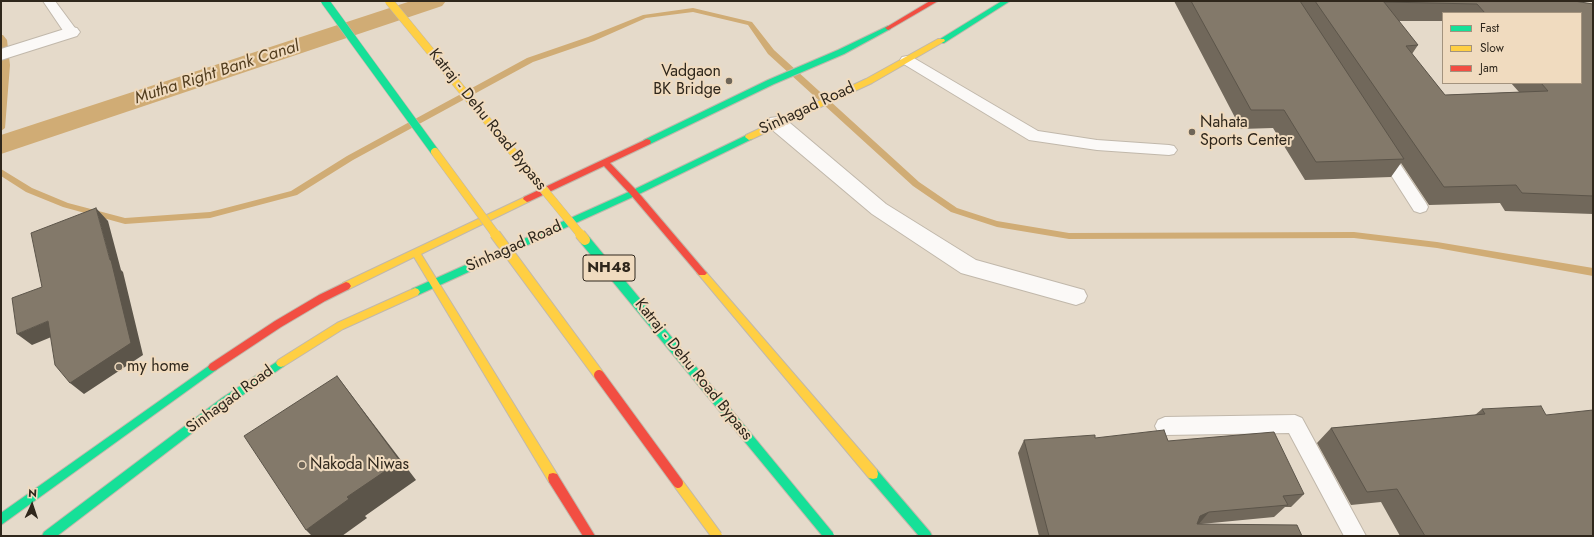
<!DOCTYPE html>
<html>
<head>
<meta charset="utf-8">
<style>
	body { margin:0 }
	#map { position:relative; width:1594px; height:537px; overflow:hidden; background:#e5daca; font-family:Jost,sans-serif }
	canvas { display:block }
	.frame { position:absolute; inset:0; border:2px solid #2f271c; pointer-events:none }
	.legend { position:absolute; left:1442px; top:12px; width:140px; height:72px; box-sizing:border-box; background:#f0dbbf; border:1px solid #a3937e; margin:0; padding:5px 7px; list-style:none; font-size:12px; color:#2f271c }
	.legend li { display:flex; align-items:center; gap:8px; height:20px }
	.legend b { width:20px; border:1px solid #a3937e }
	.north { position:absolute; left:12px; top:485px; width:40px; height:40px; -webkit-text-stroke:3px #f0dbbf; paint-order:stroke; rotate:3deg; font-size:11px; font-weight:700; line-height:16px; text-align:center; color:#2f271c }
	.north::after { content:''; display:block; margin:auto; width:14px; height:18px; background:#2f271c; clip-path:polygon(50% 0,100% 100%,50% 72%,0 100%) }
</style>
</head>
<body>
<div id="map">
<canvas width="1594" height="537"></canvas>
<div class="frame"></div>
<ul class="legend">
<li><b style="height:5px;background:#16e098"></b>Fast</li>
<li><b style="height:5px;background:#ffcf43"></b>Slow</li>
<li><b style="height:5px;background:#f24e42"></b>Jam</li>
</ul>
<div class="north">N</div>
</div>
<script>
const g = document.querySelector('canvas').getContext('2d');
g.lineJoin = 'round';
function toPath(rows) {
  const path = new Path2D();
  for (const r of rows) {
    path.moveTo(r[0], r[1]);
    for (let i = 2; i < r.length; i += 2) path.lineTo(r[i], r[i + 1]);
  }
  return path;
}
function fill(path, color) {
  g.fillStyle = color;
  g.fill(path, 'evenodd');
}
function trace(path, color, width, dash) {
  g.strokeStyle = color;
  g.lineWidth = width;
  g.lineCap = dash ? 'butt' : 'round';
  g.setLineDash(dash || []);
  g.stroke(path);
}
function label(font, color, halo, rows, align = 'center') {
  g.font = font + ' Jost,sans-serif';
  g.lineWidth = 4;
  g.setLineDash([]);
  g.textBaseline = 'middle';
  g.strokeStyle = halo;
  g.fillStyle = color;
  for (const [text, x, y, turn = 0] of rows) {
    g.save();
    g.translate(x, y);
    g.rotate((+turn || 0) * Math.PI / 180);
    g.textAlign = isNaN(turn) ? turn : align;
    if (halo) g.strokeText(text, 0, 0);
    g.fillText(text, 0, 0);
    g.restore();
  }
}
fill(toPath([
	[693,8,752,22,774,50,919,182,957,208,997,221,1069,233,1354,232,1437,242,1593,268,1593,276,1437,248,1354,238,1069,239,997,227,951,212,913,186,768,54,748,25,693,12,646,18,594,41,533,62,353,160,297,195,210,218,125,224,63,207,26,192,1,176,1,169,32,188,68,203,125,218,210,212,291,191,347,156,527,58,588,37,643,15,693,8],
	[1,35,3,35,7,40,10,65,5,128,1,131,2,65,1,35]
]), '#d0ac75');
fill(toPath([
	[411,1,446,1,442,6,1,154,1,135,411,1]
]), '#d0ac75');
const lane = toPath([
	[43,1,55,1,78,32,76,35,66,35,43,1],
	[907,56,912,57,1038,131,1097,140,1169,145,1174,146,1177,150,1174,154,1169,155,1097,150,1029,140,902,63,900,60,902,57,907,56],
	[1383,145,1388,146,1426,203,1428,207,1426,211,1420,213,1414,211,1375,150,1378,146,1383,145],
	[1295,415,1302,418,1366,536,1344,536,1289,433,1165,435,1158,432,1155,426,1158,420,1165,417,1295,415]
]);
const street = toPath([
	[71,27,77,28,80,32,77,36,1,60,1,49,71,27],
	[777,117,784,118,886,204,976,260,1084,290,1087,296,1084,302,1076,305,961,273,872,214,770,128,767,123,770,118,777,117]
]);
const fast = toPath([
	[1002,1,1010,1,944,43,938,43,937,41,1002,1],
	[888,26,891,28,890,29,844,54,774,84,650,144,644,144,643,142,644,140,768,80,838,50,888,26],
	[749,134,752,135,753,137,752,139,637,195,418,295,412,295,410,292,412,289,631,191,749,134],
	[281,359,284,360,286,363,284,366,230,404,57,536,42,536,44,532,222,398,281,359],
	[213,363,216,364,218,367,216,370,1,525,1,513,213,363],
	[873,469,877,470,930,532,932,536,919,536,869,478,868,474,869,470,873,469]
]);
const slow = toPath([
	[938,39,944,39,945,41,872,83,752,139,749,140,745,137,746,135,866,79,938,39],
	[527,196,531,199,530,201,421,254,557,474,558,478,557,482,553,483,549,482,414,257,349,289,346,290,343,289,341,286,343,283,527,196],
	[702,269,705,271,877,470,878,474,877,478,873,479,869,478,699,275,697,273,699,271,702,269],
	[415,288,418,289,420,292,418,295,343,329,284,366,281,367,278,366,276,363,278,360,337,323,415,288]
]);
const jam = toPath([
	[930,1,938,1,890,29,888,30,885,28,930,1],
	[647,139,650,140,651,142,650,144,610,163,637,191,705,271,707,273,705,275,699,275,631,195,604,166,530,201,527,202,523,199,524,197,647,139],
	[346,282,349,283,351,286,349,289,325,301,281,327,216,370,213,371,210,370,208,367,210,364,275,321,319,295,346,282],
	[553,473,557,474,595,536,583,536,549,482,548,478,549,474,553,473]
]);
trace(lane, '#c1b8ab', 2);
trace(street, '#c1b8ab', 2);
trace(fast, '#c1b8ab', 2);
trace(slow, '#c1b8ab', 2);
trace(jam, '#c1b8ab', 2);
fill(lane, '#fbf9f7');
fill(street, '#fbf9f7');
fill(fast, '#16e098');
fill(slow, '#ffcf43');
fill(jam, '#f24e42');
const fastBridgeFar1 = toPath([
	[325,1,435,152]
]);
const fastBridge = toPath([
	[585,240,829,536]
]);
const slowBridgeFar1 = toPath([
	[389,1,581,235],
	[435,152,496,235]
]);
const slowBridge = toPath([
	[495,234,599,375],
	[580,234,585,240],
	[678,483,717,536]
]);
const jamBridge = toPath([
	[599,375,678,483]
]);
trace(fastBridgeFar1, '#c1b8ab', 9, []);
trace(fastBridge, '#c1b8ab', 12, []);
trace(slowBridgeFar1, '#c1b8ab', 9, []);
trace(slowBridge, '#c1b8ab', 12, []);
trace(jamBridge, '#c1b8ab', 12, []);
trace(fastBridgeFar1, '#16e098', 8);
trace(fastBridge, '#16e098', 10);
trace(slowBridgeFar1, '#ffcf43', 8);
trace(slowBridge, '#ffcf43', 10);
trace(jamBridge, '#f24e42', 10);
fill(toPath([
	[1174,1,1574,1,1593,4,1593,214,1505,211,1500,203,1429,205,1401,163,1391,177,1305,180,1273,128,1241,129],
	[1443,13,1581,13,1581,83,1511,83,1519,92,1445,95,1412,54,1418,45,1398,21,1443,21],
	[1482,409,1593,536,1400,536,1381,502,1351,505,1317,443,1331,428,1475,415],
	[1095,438,1168,441,1304,494,1291,507,1285,507,1274,517,1201,524,1302,536,1039,536,1018,453,1024,440]
]), '#71685b');
fill(toPath([
	[96,208,108,221,121,270,123,272,143,355,84,394,70,383,110,260],
	[48,321,61,333,32,345,17,334],
	[337,376,416,480,365,516,367,518,342,536,312,536,306,530,347,497],
	[1209,512,1198,525,1190,528,1200,516]
]), '#5c554a');
const building = toPath([
	[1191,1,1300,1,1404,159,1316,162,1284,110,1251,110,1191,1],
	[1315,1,1574,1,1593,4,1593,196,1522,193,1516,185,1444,187,1315,1],
	[1384,2,1477,4,1485,13,1581,13,1581,83,1541,83,1548,91,1445,95,1406,46,1418,45,1384,2],
	[96,208,110,260,111,260,131,343,70,383,55,365,48,321,17,334,12,298,42,287,31,233,96,208],
	[337,376,400,461,347,497,349,499,306,530,244,436,337,376],
	[1541,406,1546,415,1593,410,1593,536,1425,536,1397,489,1367,492,1331,428,1485,414,1482,409,1541,406],
	[1164,430,1168,441,1274,432,1304,494,1283,496,1288,505,1209,512,1200,516,1197,524,1297,525,1302,536,1049,536,1024,440,1095,435,1095,438,1164,430]
]);
fill(building, '#83796a');
trace(building, '#5c554a', 1);
for (const [x, y, r, color] of [
	[729,81,4,"#6f6659"],
	[1192,132,4,"#6f6659"],
	[119,367,4,"#6f6659"],
	[302,465,4,"#6f6659"]
]) {
  const dot = new Path2D();
  dot.arc(x, y, r, 0, 2 * Math.PI);
  g.fillStyle = color;
  g.fill(dot);
  trace(dot, '#f0dbbf', 1.5);
}
for (const [x, y, w] of [
	[609,268,52]
]) {
  const box = new Path2D();
  box.roundRect(x - w / 2, y - 13, w, 26, 3);
  g.fillStyle = '#f0dbbf';
  g.fill(box);
  trace(box, '#2f271c', 1);
}
label('bold 15px', '#2f271c', null, [
	["NH48",609,268]
]);
label('16px', '#2f271c', '#f0dbbf', [
	["Vadgaon",721,72,"right"],
	["BK Bridge",721,90,"right"],
	["Nahata",1200,123],
	["Sports Center",1200,141],
	["my home",127,367],
	["Nakoda Niwas",310,465]
], 'left');
label('16px', '#2f271c', '#f0dbbf', [
	["Sinhagad Road",807,109,-25],
	["Katraj - Dehu Road Bypass",487,120,51],
	["Sinhagad Road",514,247,-24],
	["Katraj - Dehu Road Bypass",693,370,51],
	["Sinhagad Road",230,400,-36]
]);
label('italic 17px', '#523d1e', '#f0dbbf', [
	["Mutha Right Bank Canal",217,73,-18]
]);
</script>
</body>
</html>
